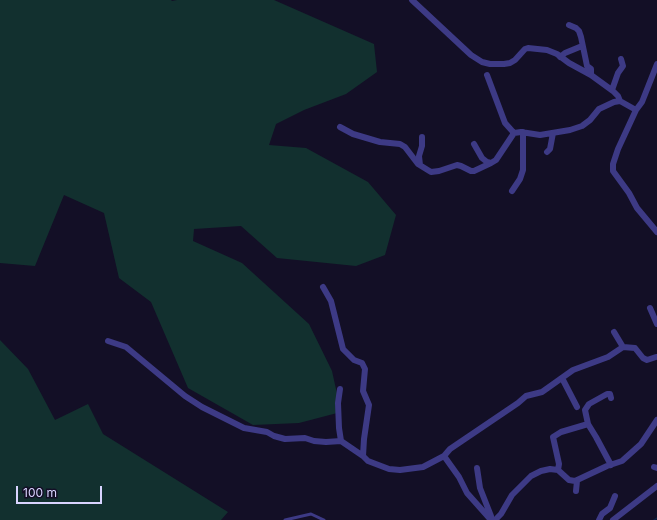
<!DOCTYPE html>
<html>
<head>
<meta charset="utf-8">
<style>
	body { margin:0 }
	#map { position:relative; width:657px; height:520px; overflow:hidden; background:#130f26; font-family:Inter,sans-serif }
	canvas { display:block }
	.scale { position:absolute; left:16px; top:486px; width:86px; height:18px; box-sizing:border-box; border:2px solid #d9d4ff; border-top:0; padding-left:5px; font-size:12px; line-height:14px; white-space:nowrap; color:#d9d4ff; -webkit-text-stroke:3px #130f26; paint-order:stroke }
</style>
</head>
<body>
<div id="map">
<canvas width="657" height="520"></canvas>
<div class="scale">100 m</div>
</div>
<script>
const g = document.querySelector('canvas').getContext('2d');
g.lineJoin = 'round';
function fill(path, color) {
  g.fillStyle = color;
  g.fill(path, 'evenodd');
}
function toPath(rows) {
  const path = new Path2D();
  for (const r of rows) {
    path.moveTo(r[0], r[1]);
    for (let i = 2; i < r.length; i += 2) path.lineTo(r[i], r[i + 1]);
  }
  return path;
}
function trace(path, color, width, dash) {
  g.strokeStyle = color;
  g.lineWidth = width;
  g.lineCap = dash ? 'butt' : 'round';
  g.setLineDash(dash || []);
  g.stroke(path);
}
fill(toPath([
	[0,0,171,0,172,1,177,0,274,0,374,44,377,72,346,94,304,110,276,124,269,145,306,148,368,182,396,215,385,255,356,266,277,258,241,226,194,229,193,241,242,263,309,324,332,371,341,412,299,423,253,425,188,388,151,302,119,278,104,213,64,195,35,266,0,263],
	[0,340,28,369,55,420,88,404,103,434,228,512,221,520,0,520]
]), '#12302f');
trace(toPath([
	[654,520,657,518]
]), '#0c2248', 1.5);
trace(toPath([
	[285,520,311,514,324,520]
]), '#3d3a85', 3);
trace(toPath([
	[412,0,471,55,482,62,490,64,504,64,510,63,515,60,525,49,528,48,547,50,557,54,569,63,591,75,613,91,618,96,620,101],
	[569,25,576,28,579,31,581,37,586,61,587,66,591,69,591,75],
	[560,57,565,53,582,46],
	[657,64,642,102,636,110,618,149,613,164,613,171,629,193,637,208,657,232],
	[487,75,505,123,514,133],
	[612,90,618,73,623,66,621,59],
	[340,127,353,134,380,142,400,144,405,147,418,164,431,172,439,171,457,165,461,166,471,171,474,171,491,163],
	[474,144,482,158,487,162,491,163,496,160,514,133,521,132,540,135,570,130,582,126,590,120,599,109,614,102,620,101,636,110],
	[547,152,550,149,553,133],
	[420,165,419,156,422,146,422,137],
	[512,191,520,179,523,170,523,132],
	[323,287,331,301,343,349,354,360,362,363,365,369,363,391,369,405,364,439,363,456,368,461,389,469,400,470,423,467,444,456],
	[650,308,657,324],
	[614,332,623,347,635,348,643,358,647,360,656,357],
	[108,341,126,347,185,396,202,407,244,428,267,432,274,436,285,439,305,438,314,441,326,442,341,441,363,456],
	[562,378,577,407],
	[340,389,338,403,339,428,341,441],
	[611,398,610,394,607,394,589,404,585,410,588,424,596,437,611,465],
	[654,467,657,468],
	[477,468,480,488,491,516,491,519],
	[558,470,559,464,553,437,561,432,588,424],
	[576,491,577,481],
	[491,520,467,493,459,477,444,456,450,449,518,403,526,396,542,392,573,370,608,357,623,347],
	[495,520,501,514,512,495,531,476,541,471,550,469,558,470,569,480,575,481,607,466,622,461,641,444,657,420],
	[599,520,602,514,610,508,615,496],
	[613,520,657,486]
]), '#3d3a85', 6);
</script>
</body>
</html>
